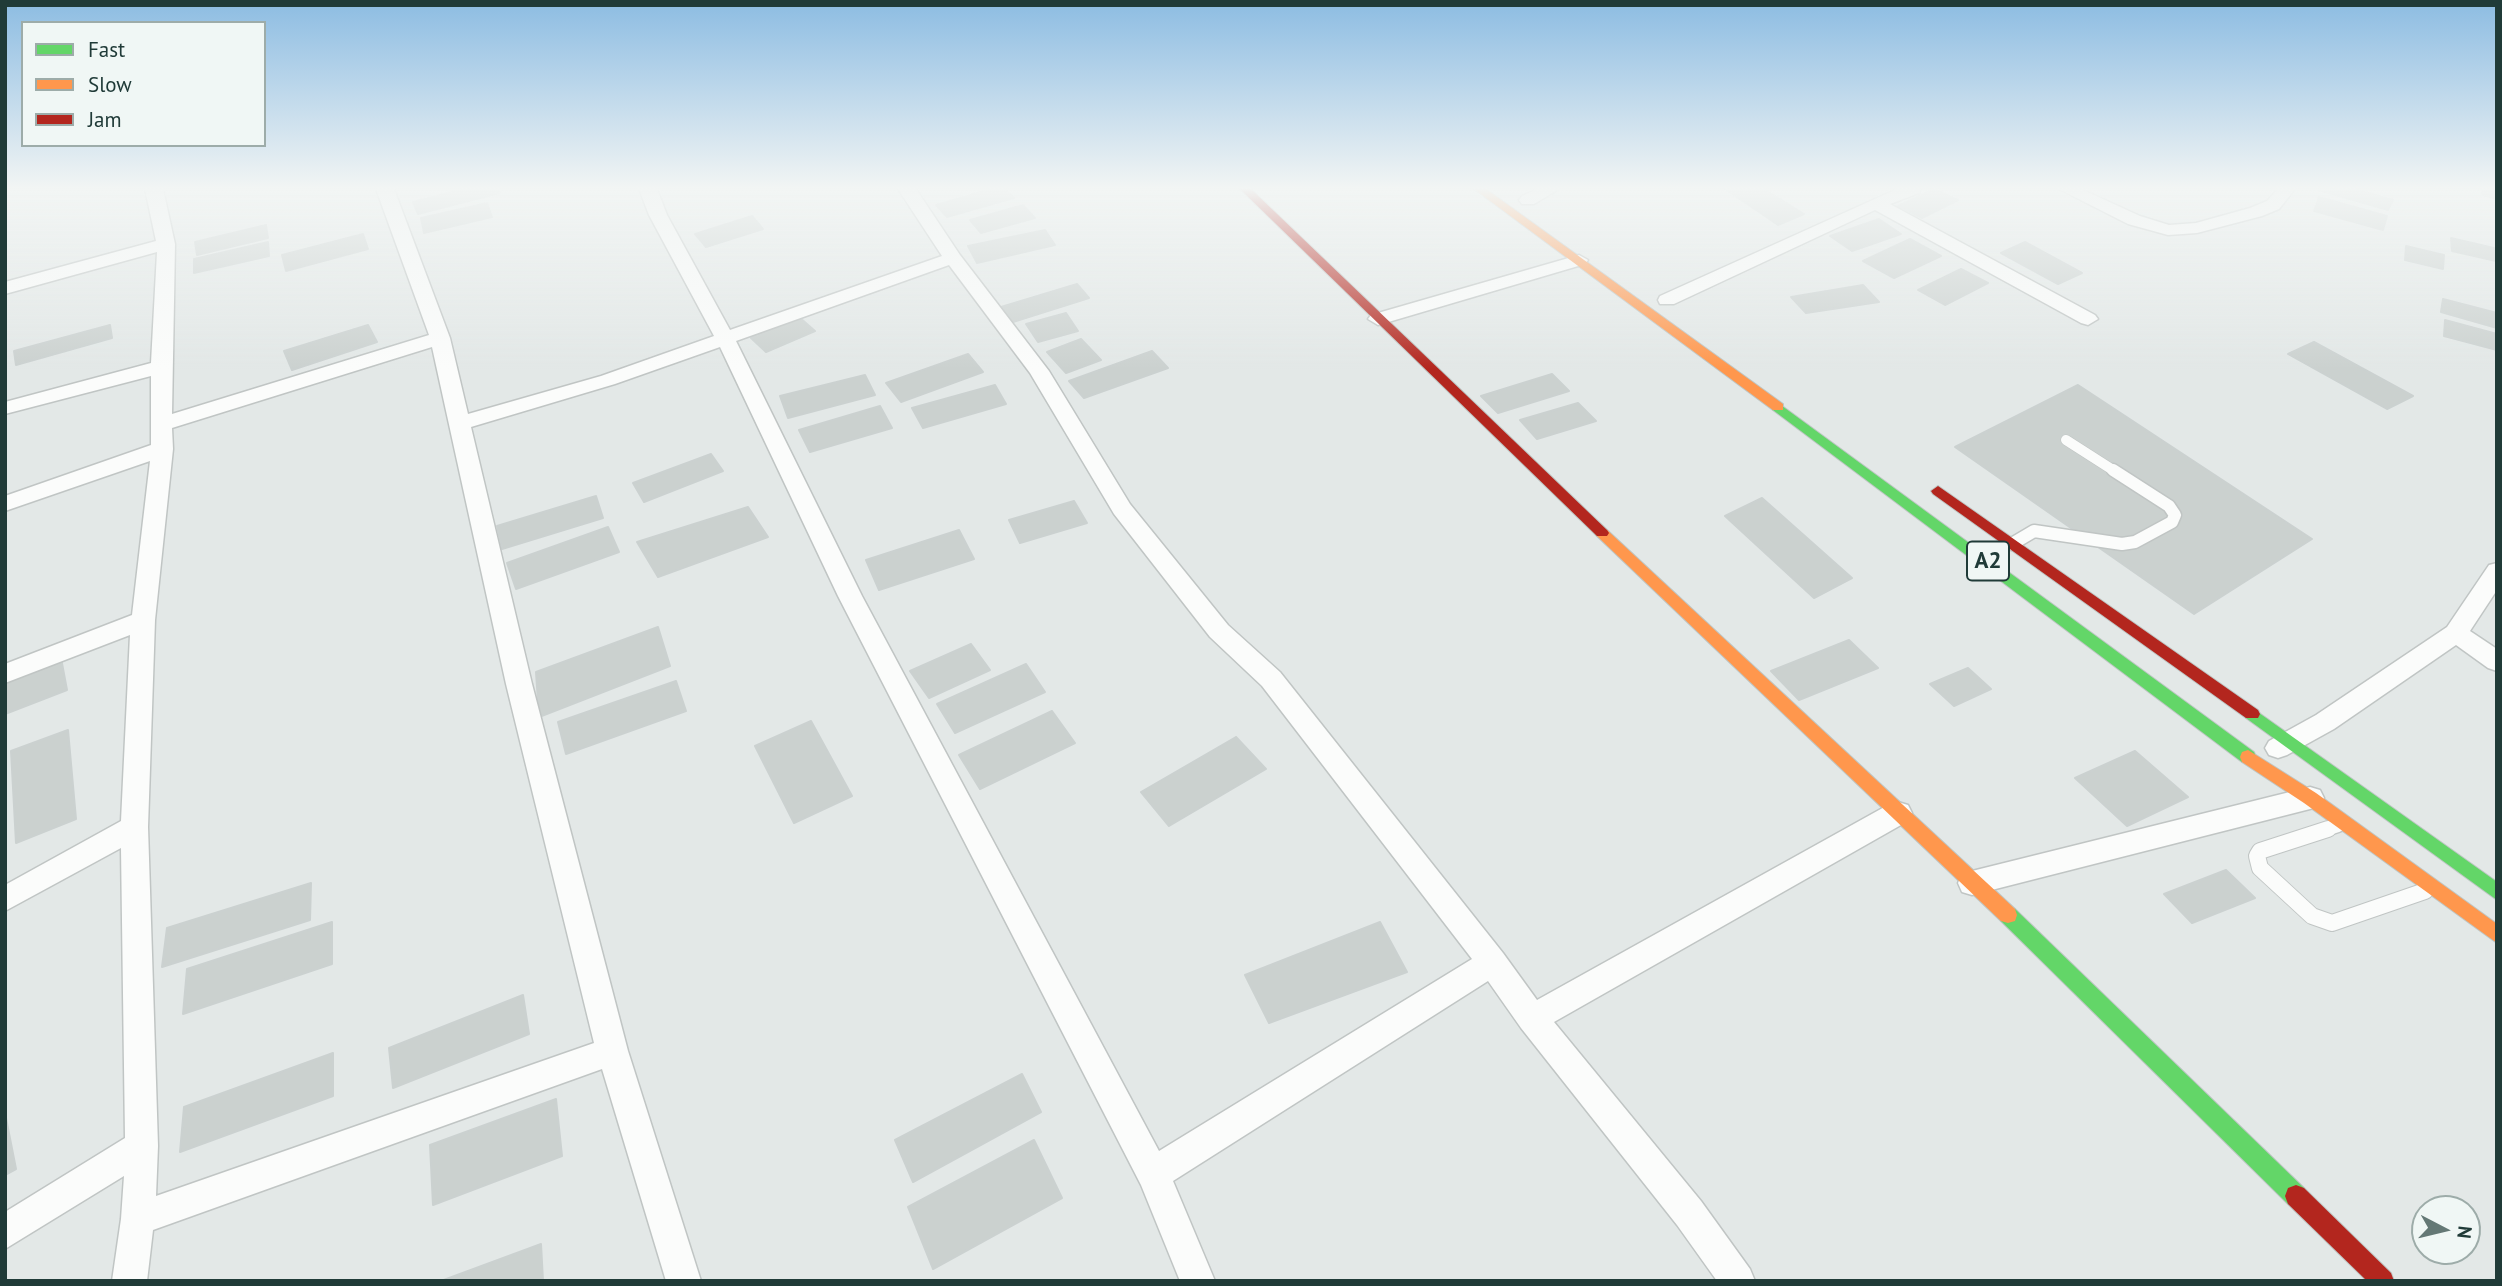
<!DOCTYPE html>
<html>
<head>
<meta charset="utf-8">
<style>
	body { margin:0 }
	#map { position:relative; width:2502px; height:1286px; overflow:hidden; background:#e3e8e7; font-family:"PT Sans",sans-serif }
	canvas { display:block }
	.frame { position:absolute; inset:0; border:7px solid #203b38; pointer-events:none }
	.legend { position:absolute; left:21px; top:21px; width:245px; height:126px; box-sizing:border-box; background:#f0f7f5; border:2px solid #9daca9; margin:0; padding:9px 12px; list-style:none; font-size:21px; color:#203b38 }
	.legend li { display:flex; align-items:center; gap:14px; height:35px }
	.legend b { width:35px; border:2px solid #9daca9 }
	.north { position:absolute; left:2411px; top:1195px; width:70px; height:70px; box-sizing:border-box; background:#f0f7f5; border:2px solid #9daca9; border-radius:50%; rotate:97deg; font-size:19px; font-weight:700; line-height:28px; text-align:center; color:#203b38 }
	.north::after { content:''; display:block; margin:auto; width:24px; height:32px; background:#647875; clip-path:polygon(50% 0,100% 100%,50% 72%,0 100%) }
</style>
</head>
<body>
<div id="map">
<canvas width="2502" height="1286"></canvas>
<div class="frame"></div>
<ul class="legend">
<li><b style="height:9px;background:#63d668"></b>Fast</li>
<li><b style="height:9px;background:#ff974d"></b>Slow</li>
<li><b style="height:9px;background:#b3261e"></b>Jam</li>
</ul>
<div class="north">N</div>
</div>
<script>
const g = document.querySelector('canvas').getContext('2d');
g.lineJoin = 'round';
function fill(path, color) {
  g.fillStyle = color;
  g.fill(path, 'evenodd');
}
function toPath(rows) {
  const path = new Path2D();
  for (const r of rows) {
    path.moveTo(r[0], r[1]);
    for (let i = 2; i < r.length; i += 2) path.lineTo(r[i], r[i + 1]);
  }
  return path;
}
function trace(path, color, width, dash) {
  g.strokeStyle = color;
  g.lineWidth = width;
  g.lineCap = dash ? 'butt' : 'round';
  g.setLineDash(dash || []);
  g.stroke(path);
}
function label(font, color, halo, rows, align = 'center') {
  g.font = font + ' "PT Sans",sans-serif';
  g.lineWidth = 5;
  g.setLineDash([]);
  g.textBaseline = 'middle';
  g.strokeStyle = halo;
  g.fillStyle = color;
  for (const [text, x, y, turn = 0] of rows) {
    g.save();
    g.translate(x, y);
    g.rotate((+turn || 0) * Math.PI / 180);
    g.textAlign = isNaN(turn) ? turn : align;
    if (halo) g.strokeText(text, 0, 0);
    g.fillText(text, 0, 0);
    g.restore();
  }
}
const building = toPath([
	[463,189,498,189,500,193,418,214,413,202,463,189],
	[991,189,1005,189,1014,198,947,217,936,205,991,189],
	[1725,189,1764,189,1804,214,1778,225,1725,189],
	[1934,189,1958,200,1922,218,1898,206,1934,189],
	[2354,189,2393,200,2388,210,2318,190,2354,189],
	[2483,189,2497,189,2497,199,2482,195,2483,189],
	[2319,197,2387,216,2383,230,2314,211,2319,197],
	[487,203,492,217,424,233,421,218,487,203],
	[1023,205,1035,218,981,233,970,220,1023,205],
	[752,216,763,229,706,247,695,234,752,216],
	[1879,219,1901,234,1852,251,1830,236,1879,219],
	[266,225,268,238,197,255,195,242,266,225],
	[1045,230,1055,245,977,263,968,246,1045,230],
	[363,234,368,249,286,271,282,255,363,234],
	[2451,238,2494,248,2496,261,2452,251,2451,238],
	[1910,239,1941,256,1894,278,1863,261,1910,239],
	[268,242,269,256,194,273,194,259,268,242],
	[2025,242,2082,273,2058,284,2001,253,2025,242],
	[2406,246,2444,255,2443,269,2405,260,2406,246],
	[1961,269,1988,283,1945,305,1918,290,1961,269],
	[1077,284,1089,298,1013,322,1001,307,1077,284],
	[1863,285,1879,302,1806,313,1791,297,1863,285],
	[2443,299,2497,313,2497,328,2441,312,2443,299],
	[1066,313,1078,331,1038,342,1026,324,1066,313],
	[799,317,815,331,766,352,751,338,799,317],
	[2445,320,2497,334,2497,350,2444,336,2445,320],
	[110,325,112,338,16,365,14,351,110,325],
	[368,325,377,342,292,370,284,351,368,325],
	[1081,339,1101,360,1066,373,1047,352,1081,339],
	[2314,342,2413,396,2387,409,2288,354,2314,342],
	[1152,351,1168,368,1084,398,1069,381,1152,351],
	[968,354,983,372,901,402,886,383,968,354],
	[1552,374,1569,391,1498,413,1481,396,1552,374],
	[865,375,875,395,788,418,780,396,865,375],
	[995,385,1006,404,923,428,912,408,995,385],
	[2078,385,2312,539,2194,614,1955,447,2078,385],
	[1578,403,1596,421,1537,439,1520,420,1578,403],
	[880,406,892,428,810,452,799,430,880,406],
	[711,454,723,471,644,502,633,483,711,454],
	[596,496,603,518,502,549,497,526,596,496],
	[1762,498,1852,578,1814,598,1725,516,1762,498],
	[1074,501,1087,523,1020,543,1009,520,1074,501],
	[748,507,768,537,658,577,637,542,748,507],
	[608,527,619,552,516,589,507,563,608,527],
	[959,530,974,559,879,590,866,560,959,530],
	[658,627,670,666,539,717,536,672,658,627],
	[1849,640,1878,668,1799,700,1771,671,1849,640],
	[971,644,990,670,929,698,910,671,971,644],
	[61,658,67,690,5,714,5,679,61,658],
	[1026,664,1045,692,955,733,937,704,1026,664],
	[1968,668,1991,689,1954,706,1930,684,1968,668],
	[676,681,686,711,566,754,558,722,676,681],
	[1052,711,1075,743,980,789,959,755,1052,711],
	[811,721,852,796,794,823,755,746,811,721],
	[68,730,76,819,16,843,11,751,68,730],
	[1236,737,1266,769,1169,826,1141,792,1236,737],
	[2135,751,2188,797,2127,826,2075,778,2135,751],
	[2226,870,2255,898,2192,923,2164,894,2226,870],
	[311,883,310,920,162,967,167,928,311,883],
	[332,922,332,964,183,1014,187,969,332,922],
	[1380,922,1407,972,1269,1023,1245,975,1380,922],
	[523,995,529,1034,393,1088,389,1048,523,995],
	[333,1053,333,1096,180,1152,184,1107,333,1053],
	[1022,1074,1041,1112,913,1182,895,1140,1022,1074],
	[556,1099,562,1156,433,1205,430,1145,556,1099],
	[5,1113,16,1169,5,1175,5,1113],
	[1034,1140,1062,1198,933,1269,908,1207,1034,1140],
	[541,1244,543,1281,441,1281,541,1244]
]);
fill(building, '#cbd1cf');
trace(building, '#cbd1d0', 2);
const laneFar2 = toPath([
	[2066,440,2116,472]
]);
const laneFar1 = toPath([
	[2012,544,2034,531,2122,544,2135,542,2172,522,2175,515,2169,506,2113,470],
	[2323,831,2338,826]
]);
const lane = toPath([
	[2328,829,2260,851,2257,856,2260,868,2312,916,2332,923,2425,891]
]);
const street = toPath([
	[145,189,163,189,175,244,172,414,429,335,376,189,394,189,450,338,468,414,601,376,714,336,649,215,639,189,657,189,667,215,730,330,942,256,898,189,916,189,960,255,1049,371,1130,504,1228,625,1280,672,1503,953,1537,1000,1888,805,1898,802,1908,805,1912,813,1908,821,1554,1022,1701,1201,1750,1269,1755,1281,1717,1281,1677,1225,1521,1028,1488,981,1173,1181,1215,1281,1180,1281,1141,1185,838,596,720,347,615,384,471,427,532,684,628,1051,701,1281,666,1281,602,1069,153,1230,147,1281,112,1281,121,1219,124,1176,5,1249,5,1212,125,1138,121,848,5,911,5,885,121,821,130,635,5,683,5,664,132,615,150,461,5,511,5,496,151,445,151,376,5,414,5,402,151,363,157,252,5,294,5,282,156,241,145,189],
	[949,265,1030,373,1114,514,1210,637,1262,686,1472,959,1159,1151,862,596,736,341,949,265],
	[432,347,506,684,594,1043,156,1196,158,1146,148,827,155,620,173,449,172,428,432,347],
	[1537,189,1559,189,1534,204,1522,204,1519,200,1522,196,1537,189],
	[1897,189,1921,189,1919,193,1890,204,2095,315,2098,319,2088,325,2081,323,1875,210,1674,304,1660,304,1658,300,1660,296,1897,189],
	[2059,189,2081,189,2140,216,2169,225,2196,223,2250,208,2267,201,2278,189,2295,189,2279,209,2262,216,2197,233,2168,235,2128,224,2059,189],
	[1579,255,1588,260,1585,264,1385,323,1378,325,1368,319,1371,315,1579,255],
	[2497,563,2497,590,2470,631,2497,649,2497,671,2488,668,2456,645,2334,729,2287,755,2278,758,2269,755,2265,748,2269,741,2316,715,2447,627,2489,565,2497,563],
	[2310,787,2320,790,2324,798,2320,806,2310,809,1972,895,1962,892,1958,883,1962,874,1972,871,2310,787]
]);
const fast = toPath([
	[1778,403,2254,752,2256,757,2254,762,2242,762,1773,410,1771,407,1778,403],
	[2252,708,2497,882,2497,900,2246,718,2244,714,2246,710,2252,708],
	[2008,907,2015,909,2304,1188,2307,1196,2304,1204,2296,1207,2288,1204,2001,921,1999,915,2001,909,2008,907]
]);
const slow = toPath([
	[1474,189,1486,189,1783,404,1783,410,1773,410,1474,189],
	[1602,528,1607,530,2015,909,2017,915,2015,921,2008,923,2001,921,1597,536,1595,533,1597,530,1602,528],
	[2248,750,2316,793,2497,924,2497,943,2304,803,2242,762,2240,757,2242,752,2248,750]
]);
const jam = toPath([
	[1240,189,1251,189,1607,530,1609,533,1607,536,1597,536,1240,189],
	[1938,486,2258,710,2260,714,2258,718,2246,718,1933,494,1931,491,1938,486],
	[2296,1185,2304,1188,2391,1273,2394,1281,2367,1281,2288,1204,2285,1196,2288,1188,2296,1185]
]);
trace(laneFar2, '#c0c5c4', 11);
trace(laneFar1, '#c0c5c4', 15);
trace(lane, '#c0c5c4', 18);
trace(street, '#c0c5c4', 3);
trace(fast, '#bec6c4', 2);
trace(slow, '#bec6c4', 2);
trace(jam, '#bec6c4', 2);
trace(laneFar2, '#fbfcfb', 10);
trace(laneFar1, '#fbfcfb', 12);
trace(lane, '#fbfcfb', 16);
fill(street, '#fbfcfb');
fill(fast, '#63d668');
fill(slow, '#ff974d');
fill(jam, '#b3261e');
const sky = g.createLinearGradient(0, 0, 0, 369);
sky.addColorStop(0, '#8cbce2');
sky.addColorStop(0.51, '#f2f5f4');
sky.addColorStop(1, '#f2f5f400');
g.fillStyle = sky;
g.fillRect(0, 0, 2502, 369);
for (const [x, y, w] of [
	[1988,561,42]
]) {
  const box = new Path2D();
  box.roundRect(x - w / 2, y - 19.5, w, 39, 5);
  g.fillStyle = '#f0f7f5';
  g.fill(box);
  trace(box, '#203b38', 2);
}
label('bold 23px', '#203b38', null, [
	["A2",1988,561]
]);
</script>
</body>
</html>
